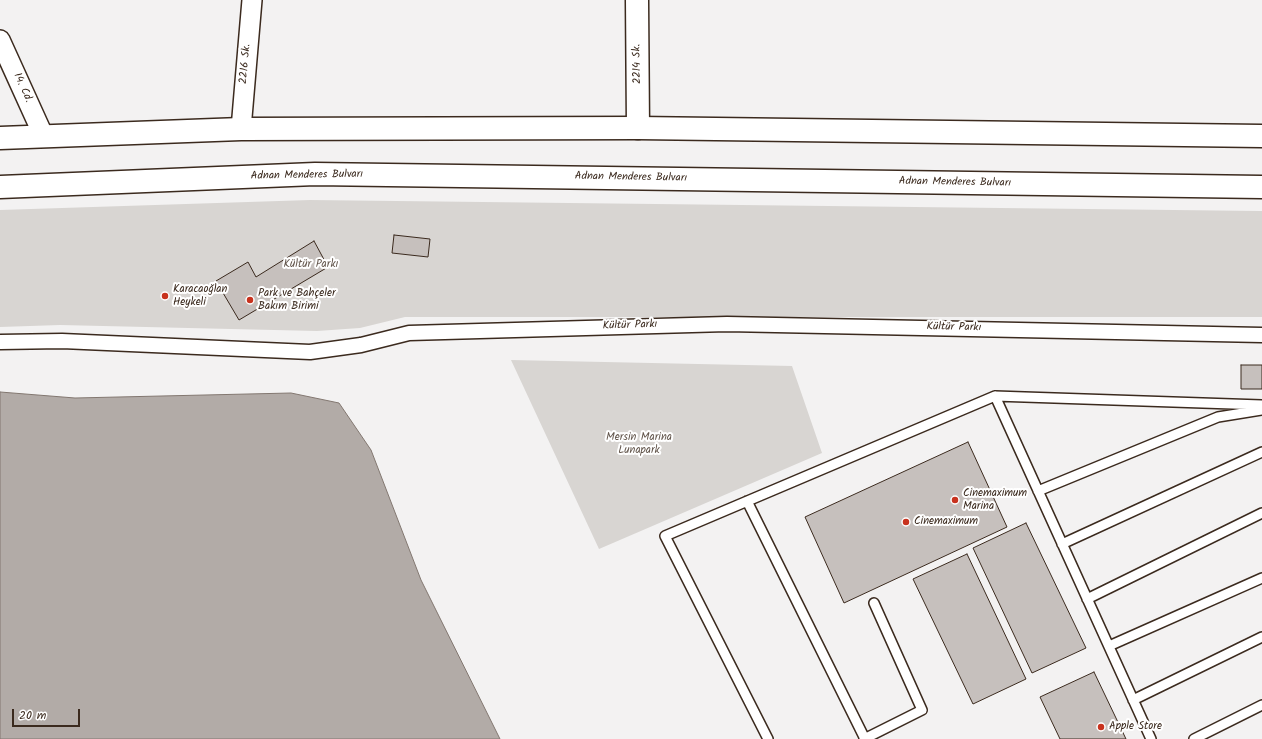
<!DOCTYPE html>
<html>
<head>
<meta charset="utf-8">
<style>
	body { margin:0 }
	#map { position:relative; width:1262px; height:739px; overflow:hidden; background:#f3f2f2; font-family:Kalam,sans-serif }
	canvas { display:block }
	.scale { position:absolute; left:12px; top:709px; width:68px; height:18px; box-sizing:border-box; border:2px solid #3b2a1e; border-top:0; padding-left:5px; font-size:12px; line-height:14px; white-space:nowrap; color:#3b2a1e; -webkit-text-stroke:3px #fff; paint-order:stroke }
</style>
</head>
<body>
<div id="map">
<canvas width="1262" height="739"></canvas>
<div class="scale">20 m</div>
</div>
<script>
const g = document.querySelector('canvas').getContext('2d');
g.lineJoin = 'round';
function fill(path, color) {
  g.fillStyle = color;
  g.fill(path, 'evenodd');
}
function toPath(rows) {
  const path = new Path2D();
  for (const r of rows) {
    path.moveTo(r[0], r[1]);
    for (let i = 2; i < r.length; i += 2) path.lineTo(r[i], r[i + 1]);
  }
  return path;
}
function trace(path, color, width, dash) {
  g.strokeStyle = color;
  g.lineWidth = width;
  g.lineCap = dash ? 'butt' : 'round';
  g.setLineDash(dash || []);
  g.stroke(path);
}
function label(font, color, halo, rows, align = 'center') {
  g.font = font + ' Kalam,sans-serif';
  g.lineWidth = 4;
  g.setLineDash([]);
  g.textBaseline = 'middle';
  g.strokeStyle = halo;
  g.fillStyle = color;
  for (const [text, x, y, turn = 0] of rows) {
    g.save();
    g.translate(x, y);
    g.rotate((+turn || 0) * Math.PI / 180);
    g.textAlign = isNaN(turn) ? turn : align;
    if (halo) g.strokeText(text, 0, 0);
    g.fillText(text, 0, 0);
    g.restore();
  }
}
fill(toPath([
	[310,200,1260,211,1262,211,1262,317,405,317,360,328,317,331,60,325,0,327,0,210],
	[511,360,792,366,822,453,599,549]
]), '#d8d5d2');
const water = toPath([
	[0,392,75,398,291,393,339,403,371,450,421,580,500,739,0,739,0,392]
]);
fill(water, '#b2aba7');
trace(water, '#827770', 1);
const building = toPath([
	[394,235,430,239,428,257,392,253,394,235],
	[314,241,328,267,239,320,216,281,248,262,256,277,314,241],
	[1241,365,1262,365,1262,389,1241,389,1241,365],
	[968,442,1007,527,844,603,805,517,968,442],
	[1026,523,1086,648,1032,673,973,548,1026,523],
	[967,554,1026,679,973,704,913,579,967,554],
	[1094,672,1126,739,1060,739,1040,697,1094,672]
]);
fill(building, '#c6c0bd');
trace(building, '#3b2a1e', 1);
const service = toPath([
	[995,396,1151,739],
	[1038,491,1218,417,1262,410],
	[747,501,865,739],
	[1062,544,1262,452],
	[1087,599,1262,513],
	[1109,646,1262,578],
	[1133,700,1262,637],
	[768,739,665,536,995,396,1262,405],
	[864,739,922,710,874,603],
	[1194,739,1262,705]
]);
const pedestrian = toPath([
	[0,342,62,341,310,352,361,345,409,333,727,324,1262,335]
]);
const minor = toPath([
	[0,40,44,137],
	[241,129,252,0]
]);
const tertiary = toPath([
	[637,0,638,128]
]);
const primary = toPath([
	[0,138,241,129,638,128,1262,136],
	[0,187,315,174,1262,187]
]);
trace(service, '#3b2a1e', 12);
trace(pedestrian, '#3b2a1e', 17);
trace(minor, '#3b2a1e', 22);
trace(tertiary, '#3b2a1e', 25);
trace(primary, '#3b2a1e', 25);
trace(service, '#fff', 9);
trace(pedestrian, '#fff', 14);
trace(minor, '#fff', 19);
trace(tertiary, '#fff', 22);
trace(primary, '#fff', 22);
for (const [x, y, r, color] of [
	[165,296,4,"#c8321e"],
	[250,300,4,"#c8321e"],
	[955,500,4,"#c8321e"],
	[906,522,4,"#c8321e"],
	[1101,727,4,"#c8321e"]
]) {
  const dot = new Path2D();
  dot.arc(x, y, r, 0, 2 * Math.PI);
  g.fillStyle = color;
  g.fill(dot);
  trace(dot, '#fff', 1.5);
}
label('11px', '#3b2a1e', '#fff', [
	["2216 Sk.",246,64,-85],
	["2214 Sk.",638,64,-91],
	["14. Cd.",22,88,66],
	["Adnan Menderes Bulvarı",307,176,-1],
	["Adnan Menderes Bulvarı",631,178,1],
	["Adnan Menderes Bulvarı",955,183,1],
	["Kültür Parkı",630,326,-2],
	["Kültür Parkı",954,328,1]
]);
label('11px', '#62554b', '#fff', [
	["Kültür Parkı",311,265],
	["Mersin Marina",639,438],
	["Lunapark",639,451]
]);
label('11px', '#3b2a1e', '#fff', [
	["Karacaoğlan",173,290],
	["Heykeli",173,303],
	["Park ve Bahçeler",258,294],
	["Bakım Birimi",258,307],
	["Cinemaximum",963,494],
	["Marina",963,507],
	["Cinemaximum",914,522],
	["Apple Store",1109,727]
], 'left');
</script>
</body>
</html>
